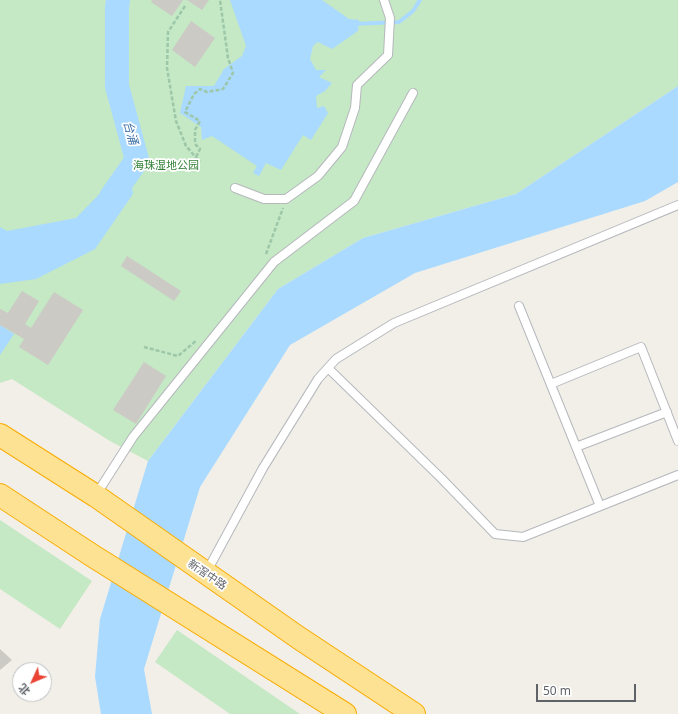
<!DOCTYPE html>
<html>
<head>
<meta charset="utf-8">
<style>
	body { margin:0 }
	#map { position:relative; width:678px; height:714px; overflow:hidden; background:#f1efe8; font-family:"Noto Sans","Noto Sans SC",sans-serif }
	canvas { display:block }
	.north { position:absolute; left:12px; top:662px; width:40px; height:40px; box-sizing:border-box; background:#fff; border:1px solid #bfc1c3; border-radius:50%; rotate:226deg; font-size:11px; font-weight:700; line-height:16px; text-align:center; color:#5f6368 }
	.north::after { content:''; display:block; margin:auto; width:14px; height:18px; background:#ea4335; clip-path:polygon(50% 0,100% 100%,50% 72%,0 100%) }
	.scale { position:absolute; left:536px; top:684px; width:100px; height:18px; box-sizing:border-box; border:2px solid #5f6368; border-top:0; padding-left:5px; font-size:12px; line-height:14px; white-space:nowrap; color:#5f6368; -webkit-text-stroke:3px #fff; paint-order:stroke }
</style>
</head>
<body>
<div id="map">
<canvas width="678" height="714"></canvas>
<div class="north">北</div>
<div class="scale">50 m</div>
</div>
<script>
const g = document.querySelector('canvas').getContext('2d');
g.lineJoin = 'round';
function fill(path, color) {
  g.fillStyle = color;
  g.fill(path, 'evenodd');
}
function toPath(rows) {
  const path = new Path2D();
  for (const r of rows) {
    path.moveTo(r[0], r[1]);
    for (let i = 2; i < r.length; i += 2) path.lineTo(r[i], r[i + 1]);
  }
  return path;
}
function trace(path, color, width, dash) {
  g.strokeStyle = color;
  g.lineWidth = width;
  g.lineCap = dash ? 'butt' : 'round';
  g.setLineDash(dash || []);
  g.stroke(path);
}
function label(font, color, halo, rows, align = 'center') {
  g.font = font + ' "Noto Sans","Noto Sans SC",sans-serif';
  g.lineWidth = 3.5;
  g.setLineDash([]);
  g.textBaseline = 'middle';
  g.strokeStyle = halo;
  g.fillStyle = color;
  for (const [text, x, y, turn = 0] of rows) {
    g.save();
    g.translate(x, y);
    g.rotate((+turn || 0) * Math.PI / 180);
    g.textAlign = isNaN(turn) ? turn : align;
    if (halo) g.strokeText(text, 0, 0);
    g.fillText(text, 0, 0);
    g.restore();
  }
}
fill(toPath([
	[0,0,678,0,678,86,516,194,363,238,278,289,148,461,110,441,12,379,0,383],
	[0,520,92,581,60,629,0,589],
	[177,630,300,714,230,714,155,662]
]), '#c5e8c5');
fill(toPath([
	[230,0,322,0,349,19,359,20,358,31,332,49,318,42,313,46,310,59,316,70,326,70,319,77,332,83,325,91,316,96,317,108,324,106,328,113,311,140,303,135,281,170,266,163,259,176,253,173,257,166,212,136,202,140,201,127,180,113,186,86,214,86,224,69,242,56,246,46],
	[678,86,678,182,645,201,415,273,290,345,200,487,144,669,152,714,101,714,95,677,100,619,148,461,278,289,363,238,516,194],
	[130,171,133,194,95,249,36,279,0,284,0,227,7,231,76,218,113,180],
	[0,325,14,334,0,355]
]), '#aadaff');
trace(toPath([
	[353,24,399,22,413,11,420,0]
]), '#aadaff', 4);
trace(toPath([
	[111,197,137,160,117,86,117,8,118,0]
]), '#aadaff', 24);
fill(toPath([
	[152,0,183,0,172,16,151,2],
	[187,0,209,0,202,10],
	[191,21,215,38,195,67,172,50],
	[127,256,181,291,174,301,121,266],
	[22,291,39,301,25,324,31,328,54,292,83,310,48,365,19,347,24,339,0,325,0,309,8,313],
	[144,362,166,376,136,424,113,410],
	[0,649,12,660,0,670]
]), '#cccac5');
const lane = toPath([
	[235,188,264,199,286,199,318,176,342,147,355,108,357,85,388,55,390,18,384,0],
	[519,306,600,506],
	[328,368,442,479,495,534,523,537,678,475],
	[551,384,641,347,678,441],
	[576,447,667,412],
	[96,495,133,437,274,262,354,201,413,93],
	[206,573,263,468,318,379,336,359,394,323,678,205]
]);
const highway = toPath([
	[0,435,96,496,299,638,414,714],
	[0,495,93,556,345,714]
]);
trace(lane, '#b5b8bc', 10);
trace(highway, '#f9ab00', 24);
trace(toPath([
	[185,6,168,32,167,68,176,121,186,146,200,162],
	[196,157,200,149,195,144,195,130,200,121,185,112,194,94,200,89,207,92,223,89,233,73,228,58,220,0],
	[266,254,283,208],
	[144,347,178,356,197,340]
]), '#9cc7a9', 2.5, [4, 2]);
trace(lane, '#fff', 8);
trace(highway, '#fde293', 22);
label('11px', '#348238', '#fff', [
	["海珠湿地公园",166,166]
]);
label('11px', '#5f6368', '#fff', [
	["新滘中路",207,575,34]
]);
label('italic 12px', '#4174aa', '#fff', [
	["台涌",130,133,74]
]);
</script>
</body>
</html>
